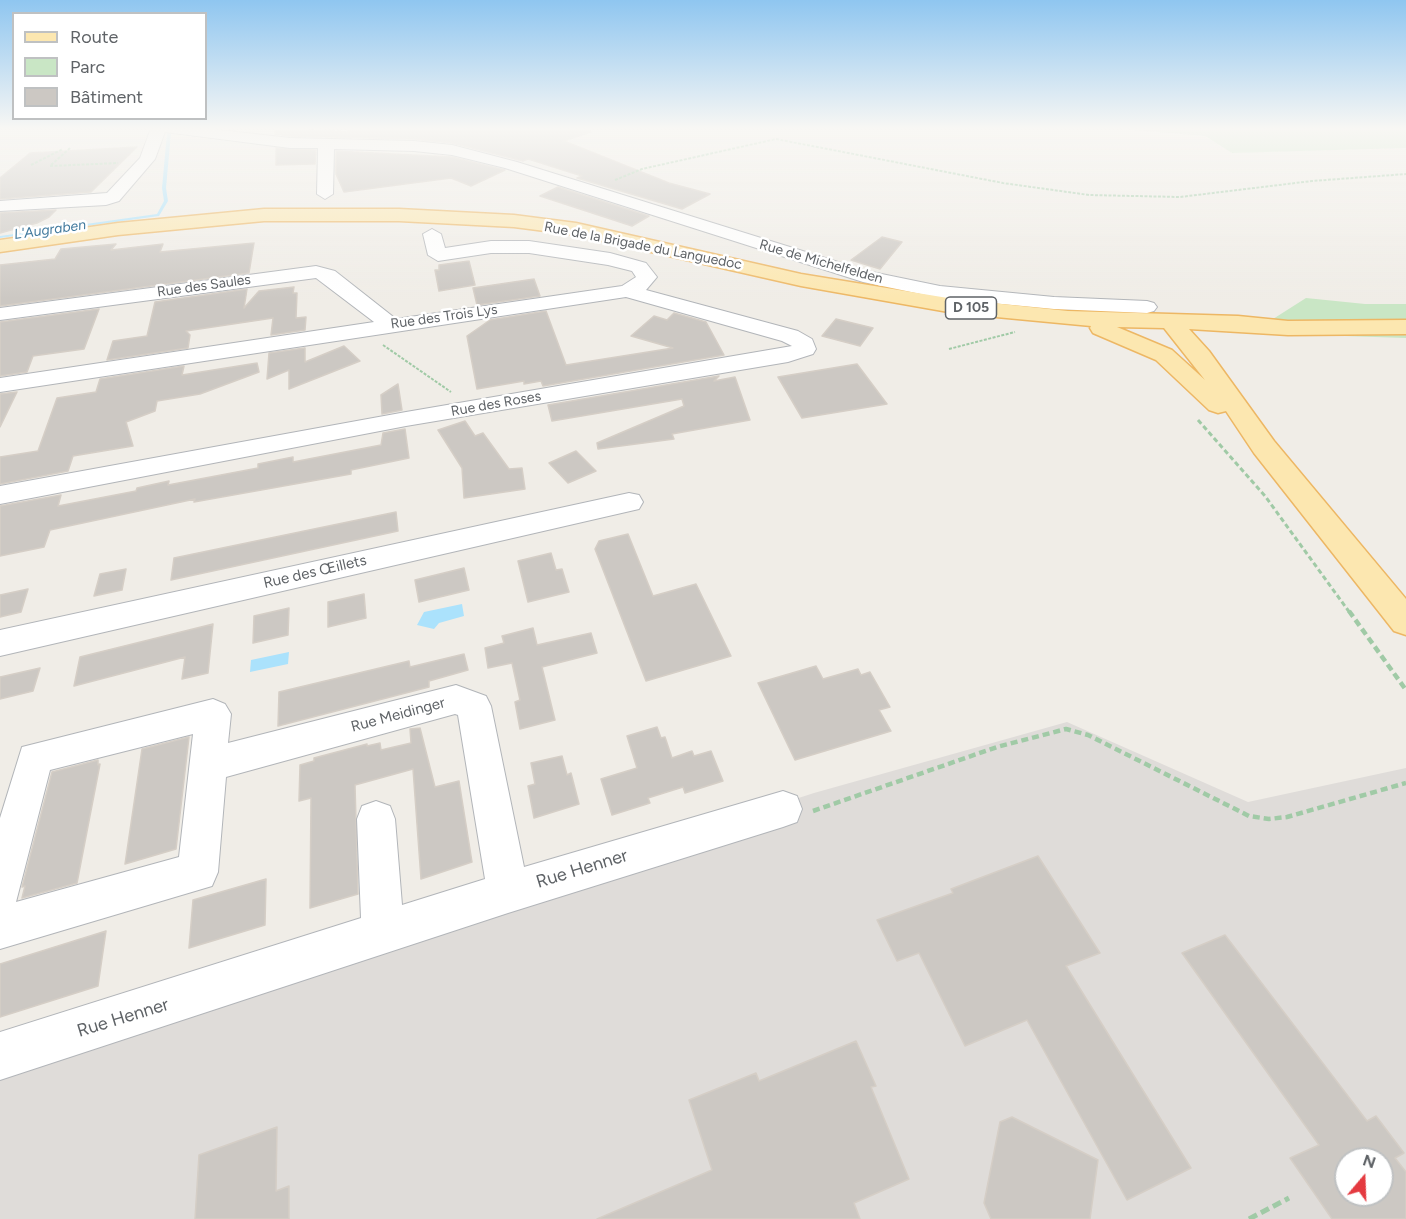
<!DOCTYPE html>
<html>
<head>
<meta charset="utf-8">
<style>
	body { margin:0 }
	#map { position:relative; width:1406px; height:1219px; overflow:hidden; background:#f0ede7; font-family:Figtree,sans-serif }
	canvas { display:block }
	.legend { position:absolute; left:12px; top:12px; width:195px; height:108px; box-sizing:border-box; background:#fff; border:2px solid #bfc1c2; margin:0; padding:8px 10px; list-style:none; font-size:18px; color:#5f6367 }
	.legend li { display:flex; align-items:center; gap:12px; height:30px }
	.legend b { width:30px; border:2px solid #bfc1c2 }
	.north { position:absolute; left:1334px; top:1147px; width:60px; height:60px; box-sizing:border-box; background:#fff; border:2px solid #bfc1c2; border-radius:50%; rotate:19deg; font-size:16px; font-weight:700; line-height:24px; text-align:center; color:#5f6367 }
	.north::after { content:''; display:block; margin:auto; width:21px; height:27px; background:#e43a40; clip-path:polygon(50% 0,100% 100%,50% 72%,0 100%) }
</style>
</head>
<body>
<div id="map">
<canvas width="1406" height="1219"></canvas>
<ul class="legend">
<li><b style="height:8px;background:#fce7b0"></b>Route</li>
<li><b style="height:16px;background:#c9e6c5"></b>Parc</li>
<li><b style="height:16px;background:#ccc8c3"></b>Bâtiment</li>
</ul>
<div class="north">N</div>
</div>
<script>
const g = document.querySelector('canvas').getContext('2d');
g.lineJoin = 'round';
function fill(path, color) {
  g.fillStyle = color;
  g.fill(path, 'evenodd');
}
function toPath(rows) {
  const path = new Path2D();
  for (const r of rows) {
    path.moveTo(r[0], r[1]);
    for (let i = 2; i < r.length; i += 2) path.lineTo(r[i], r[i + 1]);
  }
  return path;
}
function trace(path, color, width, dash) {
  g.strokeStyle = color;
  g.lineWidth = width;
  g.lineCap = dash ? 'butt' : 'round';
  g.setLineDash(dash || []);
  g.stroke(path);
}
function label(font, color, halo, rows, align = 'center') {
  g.font = font + ' Figtree,sans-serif';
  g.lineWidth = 5;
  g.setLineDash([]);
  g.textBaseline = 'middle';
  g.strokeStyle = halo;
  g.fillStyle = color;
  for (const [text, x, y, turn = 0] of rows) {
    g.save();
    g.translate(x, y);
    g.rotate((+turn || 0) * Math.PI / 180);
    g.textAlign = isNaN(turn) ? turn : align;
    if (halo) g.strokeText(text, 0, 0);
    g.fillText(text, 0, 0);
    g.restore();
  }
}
fill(toPath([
	[1067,722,1248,802,1406,768,1406,1219,0,1219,0,1066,508,892,814,793],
	[1346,1159,1382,1159,1382,1195,1346,1195]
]), '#dfdcd9');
fill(toPath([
	[1109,128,1406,128,1406,148,1232,153,1205,136],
	[1306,298,1365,304,1406,304,1406,338,1251,333]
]), '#c9e6c5');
fill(toPath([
	[462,604,464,616,439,623,434,629,417,625,424,612],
	[289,652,288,664,250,672,251,660]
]), '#abe2fc');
fill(toPath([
	[169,132,171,133,166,188,168,201,159,216,0,238,0,236,157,214,164,201,162,188,167,133,169,132]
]), '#abe2fc');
const building = toPath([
	[275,128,348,132,349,128,590,128,591,132,564,141,669,183,710,194,682,209,577,178,582,176,528,159,523,161,452,143,414,139,290,136,275,134,275,128],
	[137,147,91,192,0,199,0,178,30,153,137,147],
	[276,148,316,150,315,164,276,165,276,148],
	[336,151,452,157,505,170,471,186,451,178,344,192,336,174,336,151],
	[558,187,649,216,632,226,540,196,558,187],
	[56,210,49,217,37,223,0,233,0,213,56,210],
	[882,237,902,242,880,269,851,260,882,237],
	[254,243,249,273,0,306,0,265,55,259,61,249,116,244,111,250,163,244,160,252,254,243],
	[469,261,475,285,439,291,435,270,439,270,439,265,469,261],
	[534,279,540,296,477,305,473,288,534,279],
	[294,287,293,293,297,293,296,318,306,317,305,330,271,335,273,318,186,331,190,335,188,348,107,360,113,341,147,336,155,302,247,289,244,308,259,291,294,287],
	[99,309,84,349,33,356,27,372,0,376,0,322,99,309],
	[546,311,566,365,673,348,631,336,654,316,667,320,674,313,706,322,724,355,543,386,541,381,524,384,524,381,477,389,467,336,490,320,546,311],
	[836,319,873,328,860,346,822,336,836,319],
	[344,346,360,361,289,389,289,370,267,379,269,353,305,348,305,362,344,346],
	[257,363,259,372,200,394,157,401,155,411,126,422,133,446,73,456,68,471,0,484,0,457,38,451,57,398,96,392,100,379,184,366,182,375,257,363],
	[857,364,887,404,802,418,778,377,857,364],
	[719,376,714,381,735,377,750,420,672,434,674,439,598,449,597,443,684,406,682,399,552,421,548,405,719,376],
	[398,384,402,410,382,414,381,395,398,384],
	[17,392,0,427,0,394,17,392],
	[465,421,475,436,483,433,509,469,522,468,525,489,464,498,462,468,438,430,465,421],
	[405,429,409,458,351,470,351,474,194,502,195,499,50,530,44,547,0,556,0,506,61,495,58,506,136,491,137,488,169,481,168,485,258,468,258,464,293,457,293,462,381,445,383,433,405,429],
	[576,451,596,471,568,483,549,463,576,451],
	[396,512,398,531,171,580,174,558,396,512],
	[628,534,653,596,696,584,731,656,646,681,595,549,599,541,628,534],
	[551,553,556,570,562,569,569,592,528,602,518,561,551,553],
	[464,568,469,590,419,602,415,580,464,568],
	[126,569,122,590,94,596,100,574,126,569],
	[28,589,21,612,0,617,0,595,28,589],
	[364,594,366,618,328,627,328,602,364,594],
	[289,608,288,635,253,643,254,616,289,608],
	[213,624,208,673,182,679,185,657,74,686,80,657,213,624],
	[533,628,537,645,591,633,597,653,542,667,555,720,520,729,515,702,520,700,512,663,488,668,485,648,504,643,502,636,533,628],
	[464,654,468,670,429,681,429,687,278,726,279,692,409,661,410,667,464,654],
	[816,666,823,679,858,669,861,675,870,672,890,707,879,710,891,731,795,760,758,683,816,666],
	[40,668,33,691,0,699,0,677,40,668],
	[657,727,661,738,665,737,672,758,692,751,694,756,711,751,723,781,685,793,683,787,648,798,650,803,612,815,601,779,637,768,627,736,657,727],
	[420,728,435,787,459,781,472,862,421,879,413,769,355,785,358,894,310,908,311,798,299,801,300,765,314,761,314,758,367,744,367,746,380,743,381,750,411,743,410,729,420,728],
	[189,737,176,849,125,864,142,749,189,737],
	[562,756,567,775,571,773,579,804,534,818,528,786,535,784,531,763,562,756],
	[98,760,98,765,100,764,77,883,22,898,25,886,22,887,52,772,98,760],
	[1038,856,1100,953,1066,966,1191,1168,1127,1200,1027,1020,965,1046,919,953,897,961,877,920,953,893,951,889,1038,856],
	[266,879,265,925,189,948,193,900,266,879],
	[106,931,98,986,0,1017,0,964,106,931],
	[1225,935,1367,1121,1376,1116,1404,1153,1395,1158,1406,1172,1406,1219,1332,1219,1290,1158,1319,1145,1182,953,1225,935],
	[1346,1159,1382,1159,1382,1195,1346,1195,1346,1159],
	[856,1041,876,1086,871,1087,909,1179,854,1203,860,1219,597,1219,712,1170,689,1100,756,1073,759,1081,856,1041],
	[1012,1117,1098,1160,1090,1219,991,1219,984,1203,1000,1122,1012,1117],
	[277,1127,276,1191,289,1186,289,1219,195,1219,199,1155,277,1127]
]);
fill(building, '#ccc8c3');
trace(building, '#d5cec6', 1.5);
const minor = toPath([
	[151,128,202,128,290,138,414,141,452,145,517,162,867,271,940,286,1054,297,1147,301,1154,303,1157,307,1154,311,1147,313,1054,309,940,298,863,282,505,168,452,155,414,151,334,149,333,194,325,199,317,194,318,148,290,148,165,132,155,159,119,201,106,205,0,211,0,201,107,193,140,158,151,128],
	[432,229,441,234,445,248,491,241,529,241,610,253,646,263,657,277,646,290,798,331,812,339,816,349,813,354,788,362,406,426,0,504,0,486,406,412,792,346,782,341,626,297,0,392,0,378,374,322,316,278,0,320,0,308,316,266,335,271,396,319,622,286,636,277,632,271,608,265,529,253,491,253,438,261,428,255,423,234,432,229],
	[629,493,639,495,643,502,639,509,0,656,0,630,629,493],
	[456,685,486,696,491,706,524,867,783,791,797,796,802,809,797,822,783,827,508,913,0,1080,0,1032,361,918,357,819,362,806,376,801,390,806,395,819,402,905,485,879,458,715,455,714,226,777,218,872,212,886,0,949,0,818,22,747,213,699,225,704,231,714,228,743,456,685],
	[193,734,179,857,16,902,50,770,193,734]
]);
const major = toPath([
	[264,209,399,209,514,215,576,223,801,274,954,299,1068,311,1238,316,1288,321,1406,320,1406,334,1288,335,1189,329,1209,351,1274,441,1406,599,1406,635,1394,631,1254,453,1226,411,1218,413,1209,410,1156,360,1093,333,1090,328,1091,326,954,313,801,286,576,235,514,227,399,221,264,221,118,235,0,252,0,240,118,223,264,209],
	[1117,327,1164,328,1205,380,1172,350,1117,327]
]);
trace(minor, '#b2b5b9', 2);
trace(major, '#edb764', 3);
trace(toPath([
	[70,148,50,166,118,163],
	[31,165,63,149],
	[615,180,642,169,776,139,1003,183,1089,195,1180,197,1312,181,1406,174],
	[383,345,451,392],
	[949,349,1015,332]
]), '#a0caa6', 2, [3, 1.5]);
trace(toPath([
	[1198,420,1265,496,1350,613]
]), '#a0caa6', 3, [5, 3]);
trace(toPath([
	[1349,611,1406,690],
	[813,811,997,747,1066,729,1088,735,1249,816,1269,819,1287,817,1406,783]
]), '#a0caa6', 4.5, [7, 4]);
trace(toPath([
	[1249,1219,1289,1198]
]), '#a0caa6', 5, [9, 4.5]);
fill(minor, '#fff');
fill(major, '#fce7b0');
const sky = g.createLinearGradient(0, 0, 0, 299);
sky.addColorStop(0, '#8fc6f0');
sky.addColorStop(0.43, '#f8f7f4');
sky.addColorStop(1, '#f8f7f400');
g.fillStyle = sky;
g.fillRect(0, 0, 1406, 299);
label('italic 14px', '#41799d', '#fff', [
	["L'Augraben",50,230,-8]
]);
label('14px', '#5f6367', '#fff', [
	["Rue de la Brigade du Languedoc",643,246,11],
	["Rue de Michelfelden",821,262,16],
	["Rue des Saules",204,286,-8],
	["Rue des Trois Lys",444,317,-8],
	["Rue des Roses",496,404,-10]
]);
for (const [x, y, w] of [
	[971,308,51]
]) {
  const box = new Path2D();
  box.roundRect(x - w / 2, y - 11, w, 22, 4.5);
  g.fillStyle = '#fff';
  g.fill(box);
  trace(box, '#5f6367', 1.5);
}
label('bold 14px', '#5f6367', null, [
	["D 105",971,308]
]);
label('15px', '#5f6367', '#fff', [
	["Rue des Œillets",315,572,-13],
	["Rue Meidinger",398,715,-15]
]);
label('18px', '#5f6367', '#fff', [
	["Rue Henner",582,869,-17],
	["Rue Henner",123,1018,-17]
]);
</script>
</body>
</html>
